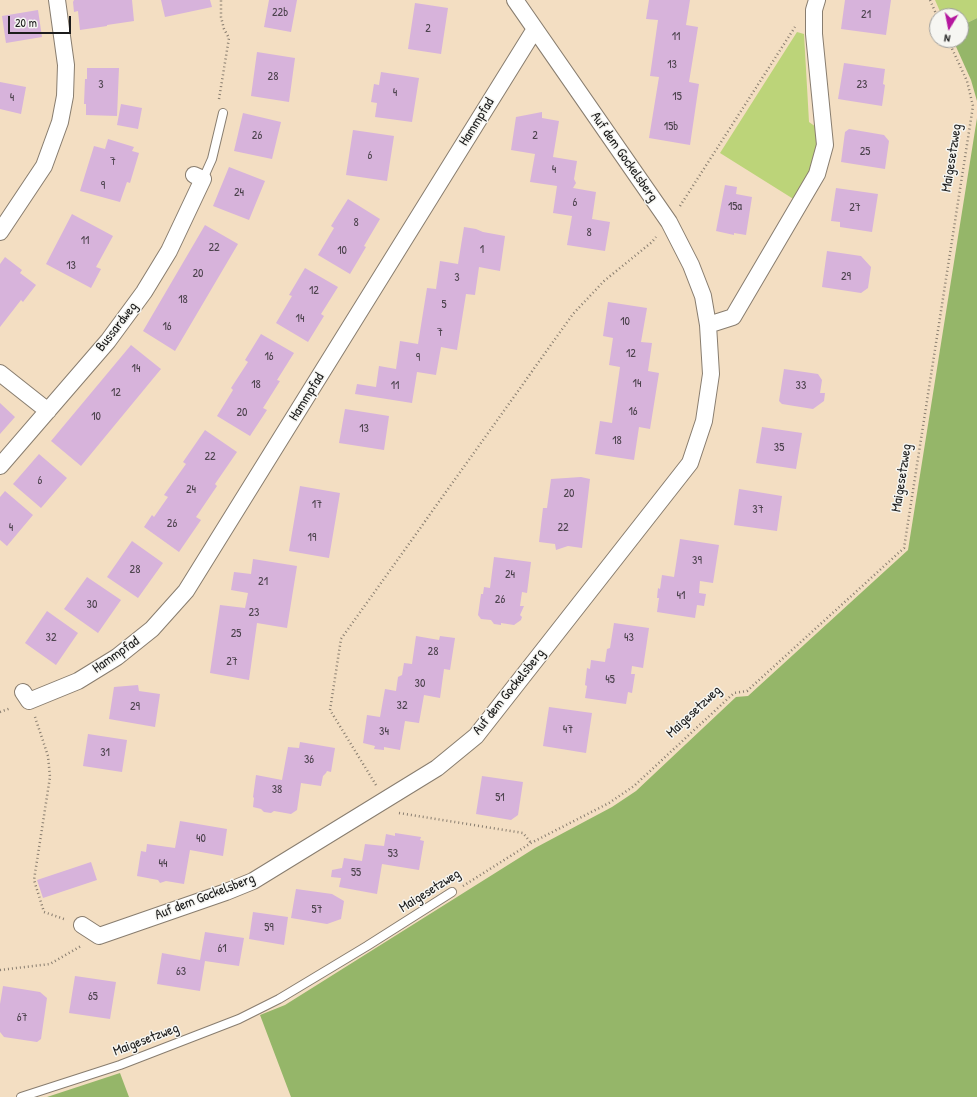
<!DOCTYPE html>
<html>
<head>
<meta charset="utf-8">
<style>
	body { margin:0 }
	#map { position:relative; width:977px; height:1097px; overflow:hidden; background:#f3dec2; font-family:"Patrick Hand",sans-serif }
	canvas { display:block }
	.north { position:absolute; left:929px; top:8px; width:40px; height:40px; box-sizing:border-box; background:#f6f6f2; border:1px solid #9f9f9c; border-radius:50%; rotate:190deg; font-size:11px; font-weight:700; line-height:16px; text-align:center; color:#1c1c1c }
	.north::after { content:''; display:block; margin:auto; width:14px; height:18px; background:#b5179e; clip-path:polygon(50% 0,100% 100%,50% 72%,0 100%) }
	.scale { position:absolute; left:8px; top:16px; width:63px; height:18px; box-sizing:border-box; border:2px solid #1c1c1c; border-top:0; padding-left:5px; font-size:12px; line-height:14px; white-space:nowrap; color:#1c1c1c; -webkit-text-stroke:3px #f6f6f2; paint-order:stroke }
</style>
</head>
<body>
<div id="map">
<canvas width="977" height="1097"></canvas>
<div class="north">N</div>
<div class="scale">20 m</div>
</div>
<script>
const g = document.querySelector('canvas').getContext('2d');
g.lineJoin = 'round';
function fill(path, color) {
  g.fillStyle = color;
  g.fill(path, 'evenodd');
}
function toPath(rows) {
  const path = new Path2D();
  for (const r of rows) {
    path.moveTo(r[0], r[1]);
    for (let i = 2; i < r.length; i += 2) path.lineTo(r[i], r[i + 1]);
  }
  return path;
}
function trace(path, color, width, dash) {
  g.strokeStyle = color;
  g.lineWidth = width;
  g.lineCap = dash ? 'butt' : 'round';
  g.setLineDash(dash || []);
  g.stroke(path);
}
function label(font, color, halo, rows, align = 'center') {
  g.font = font + ' "Patrick Hand",sans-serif';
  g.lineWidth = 3;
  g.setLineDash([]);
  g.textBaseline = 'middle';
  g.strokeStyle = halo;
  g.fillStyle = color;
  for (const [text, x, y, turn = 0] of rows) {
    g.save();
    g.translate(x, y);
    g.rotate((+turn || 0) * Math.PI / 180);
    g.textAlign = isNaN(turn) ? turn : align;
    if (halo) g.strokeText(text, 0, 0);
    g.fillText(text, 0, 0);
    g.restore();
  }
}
fill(toPath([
	[935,0,977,0,977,18,961,26,961,16,942,16],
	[797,32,804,34,809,122,816,127,818,143,812,170,795,200,720,153]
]), '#bcd479');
fill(toPath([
	[977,18,977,101,971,80,953,40,961,40,961,26],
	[977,118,977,1097,291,1097,260,1015,285,1005,535,848,612,807,636,791,736,697,748,696,908,550],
	[120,1073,129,1097,47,1097]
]), '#95b669');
fill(toPath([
	[74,0,132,0,134,21,107,25,107,26,80,30,78,11,74,12,73,2],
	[161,0,210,0,212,7,165,17],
	[269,0,297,0,291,32,264,27],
	[649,0,690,0,686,25,698,27,689,82,699,84,690,145,649,138,659,77,650,76,658,20,646,19],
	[845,0,891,0,886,35,841,29],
	[415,3,448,8,441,54,408,49],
	[38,10,42,37,6,43,2,16],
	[257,52,295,58,289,102,251,96],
	[844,63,885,69,883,84,885,85,882,106,838,99],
	[87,68,119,68,117,116,86,115,86,104,84,104,85,79,87,79],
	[381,72,419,78,412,122,375,117,377,103,371,102,374,84,379,85],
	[0,82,26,87,21,114,0,109],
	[121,104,142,108,138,129,117,125],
	[542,112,542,118,559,121,553,157,577,161,574,179,576,183,573,188,596,192,592,219,610,222,605,251,567,245,572,216,553,213,557,186,530,182,535,154,511,150,516,117],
	[243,113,281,122,272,159,234,151],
	[849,129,884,135,889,141,885,169,841,162,845,132],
	[353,130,394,136,387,181,346,175],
	[108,139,134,147,132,151,139,153,130,183,127,182,120,202,80,191,94,146,105,149],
	[229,167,265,181,249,220,213,206],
	[725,185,737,187,736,194,752,197,746,235,734,233,734,235,716,231],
	[836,188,878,194,872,232,840,227,840,222,831,221],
	[348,199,380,219,364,246,366,247,350,274,318,255,334,228,331,226],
	[72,214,113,236,96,267,101,269,91,288,46,264],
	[205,225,238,244,175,351,143,331],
	[464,227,476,229,483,232,505,236,500,271,479,267,475,295,466,294,457,350,441,347,436,375,417,372,412,403,355,394,357,384,376,387,379,366,396,369,400,341,418,344,427,288,436,289,440,261,458,264],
	[827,251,861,256,871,267,868,288,861,293,822,287],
	[5,257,22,270,20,273,36,285,23,302,21,300,0,327,0,264],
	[305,268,338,287,321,314,324,316,308,342,276,323,292,296,289,295],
	[608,302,647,308,641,342,652,343,648,371,659,373,650,429,639,427,634,460,595,454,600,421,612,423,620,367,609,365,613,338,603,336],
	[261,334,294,353,277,380,280,381,263,408,267,410,250,436,217,416,233,390,231,388,248,362,245,360],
	[131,345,161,369,81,466,51,441],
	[784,369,818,374,822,380,820,393,825,393,824,401,813,409,782,404,779,401],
	[0,403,15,417,0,434],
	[345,409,389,416,384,450,339,443],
	[762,427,802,433,796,469,756,463],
	[205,430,237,452,215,484,217,486,196,517,201,520,179,552,144,527,152,515,154,517,168,497,164,495,186,464,183,462],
	[39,454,67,478,41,508,13,484],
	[581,477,590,479,582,548,568,546,556,550,555,544,539,542,543,508,547,508,551,479],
	[300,486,340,493,329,558,289,551],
	[739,489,782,496,777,531,734,525],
	[5,491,33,515,7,546,0,540,0,497],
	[680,539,719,545,713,583,700,581,699,593,706,594,704,606,697,605,695,618,657,612,659,598,657,598,658,588,660,589,662,575,674,577],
	[132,541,163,563,138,598,107,577],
	[494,557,531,562,527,593,522,592,520,606,524,606,520,615,522,617,521,620,514,625,501,623,501,625,494,624,491,620,481,619,478,615,481,594,483,594,484,587,490,588],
	[253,559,297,566,287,628,257,623,249,680,210,673,220,605,245,608,248,593,231,590,234,572,251,574],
	[87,577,121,600,98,633,64,609],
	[47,611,78,633,56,665,25,643],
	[614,623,649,628,643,668,632,666,631,674,635,674,632,693,628,692,626,704,585,698,587,686,585,685,587,668,590,669,591,660,605,662,607,649,610,648],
	[416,636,439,640,440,636,455,638,450,670,444,669,440,698,424,695,419,723,405,721,400,750,384,747,384,750,374,749,375,746,363,743,367,715,380,717,385,689,396,691,398,677,402,675,404,663,412,664],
	[138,685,139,691,160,694,155,727,109,719,114,687],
	[549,707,592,713,586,753,543,746],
	[88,734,127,740,122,772,83,766],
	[300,742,335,748,331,772,327,771,326,773,323,776,321,786,301,783,297,810,291,814,274,811,271,813,264,812,261,809,253,807,254,798,253,797,256,775,282,780,288,747,299,748],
	[482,776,523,782,518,815,511,820,476,814],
	[180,821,227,829,223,856,190,850,184,884,166,881,160,883,158,880,137,876,141,851,146,852,147,844,175,848],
	[395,833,421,837,420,840,424,841,419,870,382,864,377,894,339,887,341,878,331,877,332,870,342,868,344,858,362,861,365,844,384,846,386,834,395,836],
	[91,862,97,880,43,898,37,880],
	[296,889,332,894,344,901,341,919,327,924,291,918],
	[253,912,288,917,284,945,249,939],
	[205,932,244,938,239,966,205,961,200,991,157,984,162,953,200,960],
	[75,976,116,982,110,1019,69,1013],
	[3,986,40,992,47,998,41,1039,37,1042,4,1037,0,1032,0,1004]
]), '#d7b3db');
const service = toPath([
	[203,179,212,159,223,113],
	[21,1097,120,1065,239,1019,279,999,367,946,452,892]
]);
const minor = toPath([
	[0,232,44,166,60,122,65,96,66,65,57,0],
	[708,325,733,317,817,174,825,145,814,34,814,10,817,0],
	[0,373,48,411],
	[0,466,108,341,144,292,169,251,203,179,194,175],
	[23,692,29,701,78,681,117,657,152,629,186,591,535,29],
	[82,925,99,936,226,892,253,881,437,768,476,736,690,463,704,421,711,374,708,325,703,296,691,265,669,222,515,0]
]);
trace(service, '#887d6f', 10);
trace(minor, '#887d6f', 18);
trace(toPath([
	[930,0,937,16],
	[219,99,229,38,224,29,221,17,221,0],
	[680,206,795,27],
	[0,712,11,708],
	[35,717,48,756,50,777,34,880,44,912,64,919],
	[376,785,330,710,341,639,573,314,604,281,652,242,656,237],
	[399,813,523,833,531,843],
	[463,886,531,843,609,803,634,786,734,693,747,691,904,548,973,106,967,81,948,40],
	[0,970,50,964,81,946]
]), '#887d6f', 2.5, [1, 3]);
trace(service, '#fff', 8);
trace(minor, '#fff', 16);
label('12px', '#4b424c', null, [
	["22b",280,13],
	["21",866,15],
	["2",428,29],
	["11",676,37],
	["13",672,65],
	["28",273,77],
	["3",101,85],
	["23",862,85],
	["4",395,93],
	["15",677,97],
	["4",12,98],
	["15b",671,127],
	["26",257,136],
	["2",535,136],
	["25",865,152],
	["6",370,156],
	["7",113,162],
	["4",554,170],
	["9",103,186],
	["24",239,193],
	["6",575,203],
	["15a",735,207],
	["27",855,208],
	["8",356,223],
	["8",589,233],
	["11",85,241],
	["22",214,248],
	["1",482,250],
	["10",342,251],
	["13",71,266],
	["20",198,274],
	["29",846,277],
	["3",457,278],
	["12",314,291],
	["18",183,300],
	["5",444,305],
	["14",300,319],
	["10",625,322],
	["16",167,327],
	["7",440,333],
	["12",631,354],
	["16",269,357],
	["9",418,358],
	["14",136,369],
	["14",637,384],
	["18",256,385],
	["11",395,386],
	["33",801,386],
	["12",116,393],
	["16",633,412],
	["20",242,413],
	["10",96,417],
	["13",364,429],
	["18",617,441],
	["35",779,448],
	["22",210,457],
	["6",40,481],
	["24",191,490],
	["20",569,494],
	["17",317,505],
	["37",758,510],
	["26",172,524],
	["4",11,528],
	["22",563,528],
	["19",312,538],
	["39",697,561],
	["28",135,570],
	["24",510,575],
	["21",263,582],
	["41",681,596],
	["26",500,600],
	["30",92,605],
	["23",254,613],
	["25",236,634],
	["32",51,638],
	["43",629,638],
	["28",433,652],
	["27",232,662],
	["45",610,680],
	["30",420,684],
	["32",402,706],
	["29",135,707],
	["47",568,730],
	["34",384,732],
	["31",105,753],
	["36",309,760],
	["38",277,790],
	["51",500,798],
	["40",201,839],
	["53",393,854],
	["44",163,864],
	["55",356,873],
	["57",317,910],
	["59",269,928],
	["61",222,949],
	["63",181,972],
	["65",93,997],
	["67",22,1018]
]);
label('14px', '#1c1c1c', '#f6f6f2', [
	["Hammpfad",477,122,-58],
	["Auf dem Gockelsberg",624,157,55],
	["Maigesetzweg",952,158,-81],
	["Bussardweg",117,327,-52],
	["Hammpfad",307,397,-58],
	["Maigesetzweg",902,478,-81],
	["Hammpfad",116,655,-35],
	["Auf dem Gockelsberg",509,692,-51],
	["Maigesetzweg",694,712,-43],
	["Maigesetzweg",430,891,-32],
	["Auf dem Gockelsberg",205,897,-21],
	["Maigesetzweg",146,1040,-21]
]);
</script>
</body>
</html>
